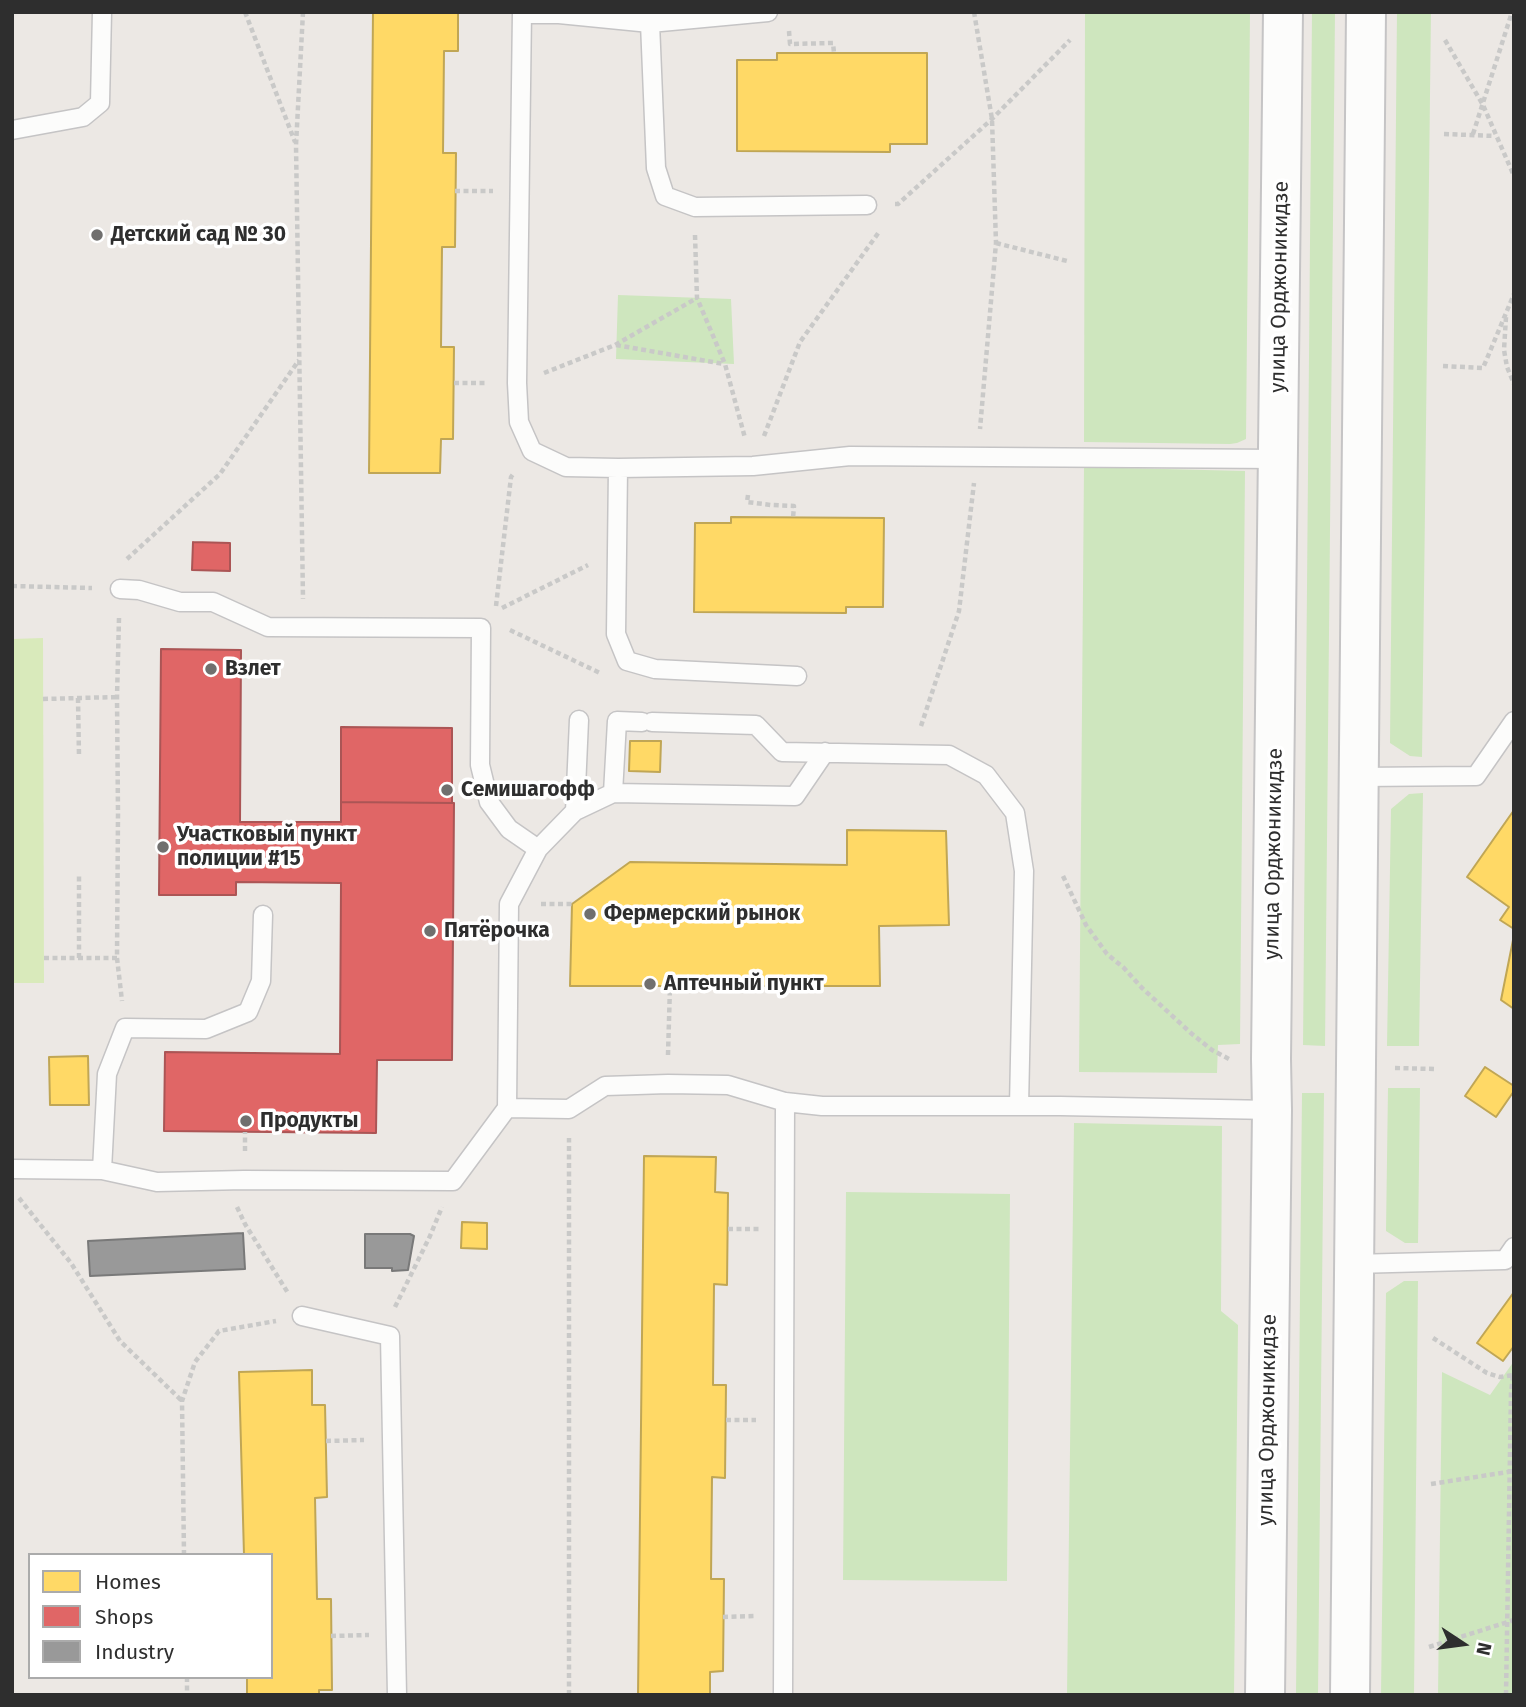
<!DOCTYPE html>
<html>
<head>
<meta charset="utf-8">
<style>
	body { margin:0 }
	#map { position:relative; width:1526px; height:1707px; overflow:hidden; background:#ece8e4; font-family:"Fira Sans",sans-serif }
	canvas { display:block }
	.frame { position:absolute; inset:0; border:14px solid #2e2e2e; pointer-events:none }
	.legend { position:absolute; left:28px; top:1553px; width:245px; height:126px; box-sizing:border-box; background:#fff; border:2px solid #ababab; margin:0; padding:9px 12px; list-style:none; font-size:21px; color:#2e2e2e }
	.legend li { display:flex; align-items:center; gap:14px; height:35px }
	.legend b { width:35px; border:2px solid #ababab }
	.north { position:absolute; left:1428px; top:1609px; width:70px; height:70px; -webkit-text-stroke:5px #fff; paint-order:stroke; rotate:103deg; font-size:19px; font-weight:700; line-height:28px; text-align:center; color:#2e2e2e }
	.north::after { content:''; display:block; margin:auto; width:24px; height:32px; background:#2e2e2e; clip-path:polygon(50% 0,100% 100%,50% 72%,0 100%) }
</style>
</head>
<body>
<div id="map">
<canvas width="1526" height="1707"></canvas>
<div class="frame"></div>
<ul class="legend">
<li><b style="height:19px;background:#ffd966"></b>Homes</li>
<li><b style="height:19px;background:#e06666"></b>Shops</li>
<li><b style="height:19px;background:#999"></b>Industry</li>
</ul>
<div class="north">N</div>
</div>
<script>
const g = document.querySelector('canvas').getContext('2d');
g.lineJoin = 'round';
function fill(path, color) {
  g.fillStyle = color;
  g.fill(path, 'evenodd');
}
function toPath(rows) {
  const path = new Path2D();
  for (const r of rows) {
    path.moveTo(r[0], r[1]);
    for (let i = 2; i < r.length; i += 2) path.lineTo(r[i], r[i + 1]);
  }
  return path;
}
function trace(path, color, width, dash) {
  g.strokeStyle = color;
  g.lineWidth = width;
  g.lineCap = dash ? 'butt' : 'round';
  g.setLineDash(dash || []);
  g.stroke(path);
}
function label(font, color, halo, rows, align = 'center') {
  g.font = font + ' "Fira Sans",sans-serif';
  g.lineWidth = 7;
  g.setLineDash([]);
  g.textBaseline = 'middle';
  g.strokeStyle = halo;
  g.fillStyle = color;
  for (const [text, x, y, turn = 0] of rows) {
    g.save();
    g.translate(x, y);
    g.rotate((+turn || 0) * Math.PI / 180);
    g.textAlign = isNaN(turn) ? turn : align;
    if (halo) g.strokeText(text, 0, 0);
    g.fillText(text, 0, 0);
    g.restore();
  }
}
fill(toPath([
	[1085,12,1250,12,1246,439,1237,443,1230,444,1084,442],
	[1312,12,1335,12,1325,1046,1303,1045],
	[1397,12,1431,12,1422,757,1410,756,1390,743],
	[618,295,731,299,734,364,616,359],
	[1084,467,1245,471,1240,1044,1218,1045,1217,1073,1079,1072],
	[1423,793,1419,1046,1387,1046,1391,809,1409,794],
	[1388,1088,1420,1088,1418,1243,1405,1243,1386,1231],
	[1302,1093,1324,1093,1318,1695,1296,1695],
	[1074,1123,1222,1126,1221,1311,1238,1325,1234,1695,1067,1695],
	[846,1192,1010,1194,1007,1581,843,1580],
	[1404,1281,1418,1281,1414,1695,1381,1695,1386,1293],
	[1514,1361,1514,1695,1438,1695,1442,1372,1490,1395]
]), '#cee6be');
fill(toPath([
	[43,638,44,983,12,983,12,639]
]), '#d9eabb');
const homes = toPath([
	[373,12,458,12,458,51,444,51,443,153,456,153,455,247,442,247,441,347,454,347,453,439,441,439,440,473,369,473,373,12],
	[777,53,927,53,927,144,890,144,890,152,737,151,737,60,777,60,777,53],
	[731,517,884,518,883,607,846,607,846,613,694,612,695,523,731,523,731,517],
	[630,741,661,741,660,772,629,771,630,741],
	[1514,810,1514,929,1500,920,1509,907,1467,877,1514,810],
	[847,830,946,831,949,925,879,926,880,986,570,986,572,904,630,862,847,865,847,830],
	[1514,935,1514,1009,1501,1000,1514,935],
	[88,1056,89,1105,50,1105,49,1057,88,1056],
	[1485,1067,1514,1086,1514,1091,1496,1117,1465,1096,1485,1067],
	[644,1156,716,1157,715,1192,728,1193,727,1285,714,1284,713,1385,726,1385,725,1478,712,1477,711,1579,724,1579,723,1671,710,1672,710,1695,638,1695,644,1156],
	[462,1222,487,1223,487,1249,461,1248,462,1222],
	[1514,1292,1514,1346,1503,1361,1477,1343,1514,1292],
	[312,1370,312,1405,325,1405,327,1497,315,1498,317,1599,331,1599,332,1690,319,1690,319,1695,247,1695,247,1677,271,1677,271,1555,244,1555,239,1372,312,1370]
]);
fill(homes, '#ffd966');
trace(homes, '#c0a655', 2);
const shops = toPath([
	[193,542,230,543,230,571,192,570,193,542],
	[161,649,241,650,240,822,341,822,341,802,454,803,452,1060,377,1060,376,1133,164,1131,165,1052,340,1054,341,883,236,882,236,895,159,895,161,649],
	[341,727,452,728,452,803,341,802,341,727]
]);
fill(shops, '#e06666');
trace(shops, '#ab5555', 2);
const industry = toPath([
	[243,1233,245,1269,90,1276,88,1241,243,1233],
	[365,1234,410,1234,414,1236,408,1270,392,1271,392,1268,365,1268,365,1234]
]);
fill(industry, '#999');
trace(industry, '#797979', 2);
const service = toPath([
	[522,12,517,383,519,422,532,451,566,467,618,468,753,466,850,456,1278,459],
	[522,14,559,14,650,23,768,12],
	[650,23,656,168,665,196,695,207,867,205],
	[12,130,83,117,100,103,102,12],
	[618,468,616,634,627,661,655,669,797,676],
	[120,589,139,590,180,602,213,602,268,627,481,628,480,765,489,802,509,829,538,849],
	[652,722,756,725,782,752,949,755,986,775,1015,813,1024,871,1019,1106],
	[1359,777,1476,776,1514,721],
	[613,793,617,721,642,722],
	[575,811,579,720],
	[507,1108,569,1109,605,1086,668,1084,728,1085,785,1102,822,1106,1060,1106,1272,1110],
	[12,1169,102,1170,157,1182,244,1180,453,1181,507,1108,509,904,538,849,575,811,613,793,795,796,825,752],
	[102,1170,107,1074,125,1028,206,1029,248,1012,261,981,263,915],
	[1354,1264,1505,1260,1514,1247],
	[302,1316,390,1336,397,1695],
	[783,1695,785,1102]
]);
const tertiary = toPath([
	[1265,1695,1272,1110,1271,1059,1283,12],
	[1350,1695,1366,12]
]);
trace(service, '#c5c4c5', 21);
trace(tertiary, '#c5c4c5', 42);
trace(toPath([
	[245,12,295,142],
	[303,12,296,145,303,599],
	[974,12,992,119,996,243,980,429],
	[789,31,790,44,833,43,834,53],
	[1445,40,1483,105,1514,176],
	[1444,134,1495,136],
	[1473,134,1512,12],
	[455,191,493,191],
	[895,204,898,204,992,119,1070,40],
	[695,235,697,298,725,364,745,438],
	[996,243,1067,261],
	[1506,317,1504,350,1507,367,1514,384],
	[616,345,724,364],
	[1443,366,1483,368,1514,294],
	[544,373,615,345,697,298],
	[454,383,488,383],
	[764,436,800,342,879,232],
	[748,495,747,502,771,505,794,506,793,518],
	[127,559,220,474,299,360],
	[12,586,92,588],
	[496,606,511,477,514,473],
	[502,608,588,565],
	[119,618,117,697,118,814,117,958,122,1001],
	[510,630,600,673],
	[78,698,79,756],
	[43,699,117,697],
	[921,726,959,611,974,483],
	[1063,876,1086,925,1107,954,1124,968,1142,988,1192,1034,1212,1050,1231,1060],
	[541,904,572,904],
	[44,958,117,958],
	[79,958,79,874],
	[668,1055,670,986],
	[1395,1068,1435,1069],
	[245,1151,245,1132],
	[19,1198,71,1263,120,1341,182,1401],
	[237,1207,245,1224,288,1293],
	[728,1229,759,1229],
	[395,1307,430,1236,442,1207],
	[1433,1338,1487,1373,1500,1377,1513,1375],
	[726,1420,756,1420],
	[326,1441,364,1440],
	[1431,1484,1514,1471],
	[184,1555,182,1401,195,1362,219,1331,276,1321],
	[723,1617,757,1616],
	[331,1636,369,1635],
	[1429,1647,1514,1620],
	[187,1677,187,1695],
	[569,1695,569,1138],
	[1506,1695,1511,1393,1513,1375]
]), '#c9c9c8', 4.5, [5, 3.5]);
trace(service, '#fcfcfb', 18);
trace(tertiary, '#fcfcfb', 38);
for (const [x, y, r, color] of [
	[97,235,7,"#706f6e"],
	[211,669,7,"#706f6e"],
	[447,790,7,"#706f6e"],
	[163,847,7,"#706f6e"],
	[590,914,7,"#706f6e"],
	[430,931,7,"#706f6e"],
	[650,984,7,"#706f6e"],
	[246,1121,7,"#706f6e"]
]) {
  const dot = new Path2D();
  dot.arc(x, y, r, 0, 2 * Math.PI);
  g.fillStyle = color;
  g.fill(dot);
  trace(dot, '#fff', 2.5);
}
label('bold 21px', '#2e2e2e', '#fff', [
	["Детский сад № 30",111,235],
	["Взлет",225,669],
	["Семишагофф",461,790],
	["Участковый пункт",177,835],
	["полиции #15",177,859],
	["Фермерский рынок",604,914],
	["Пятёрочка",444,931],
	["Аптечный пункт",664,984],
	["Продукты",260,1121]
], 'left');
label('21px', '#2e2e2e', '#fff', [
	["улица Орджоникидзе",1280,287,-89],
	["улица Орджоникидзе",1274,854,-89],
	["улица Орджоникидзе",1268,1420,-89]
]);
</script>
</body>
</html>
